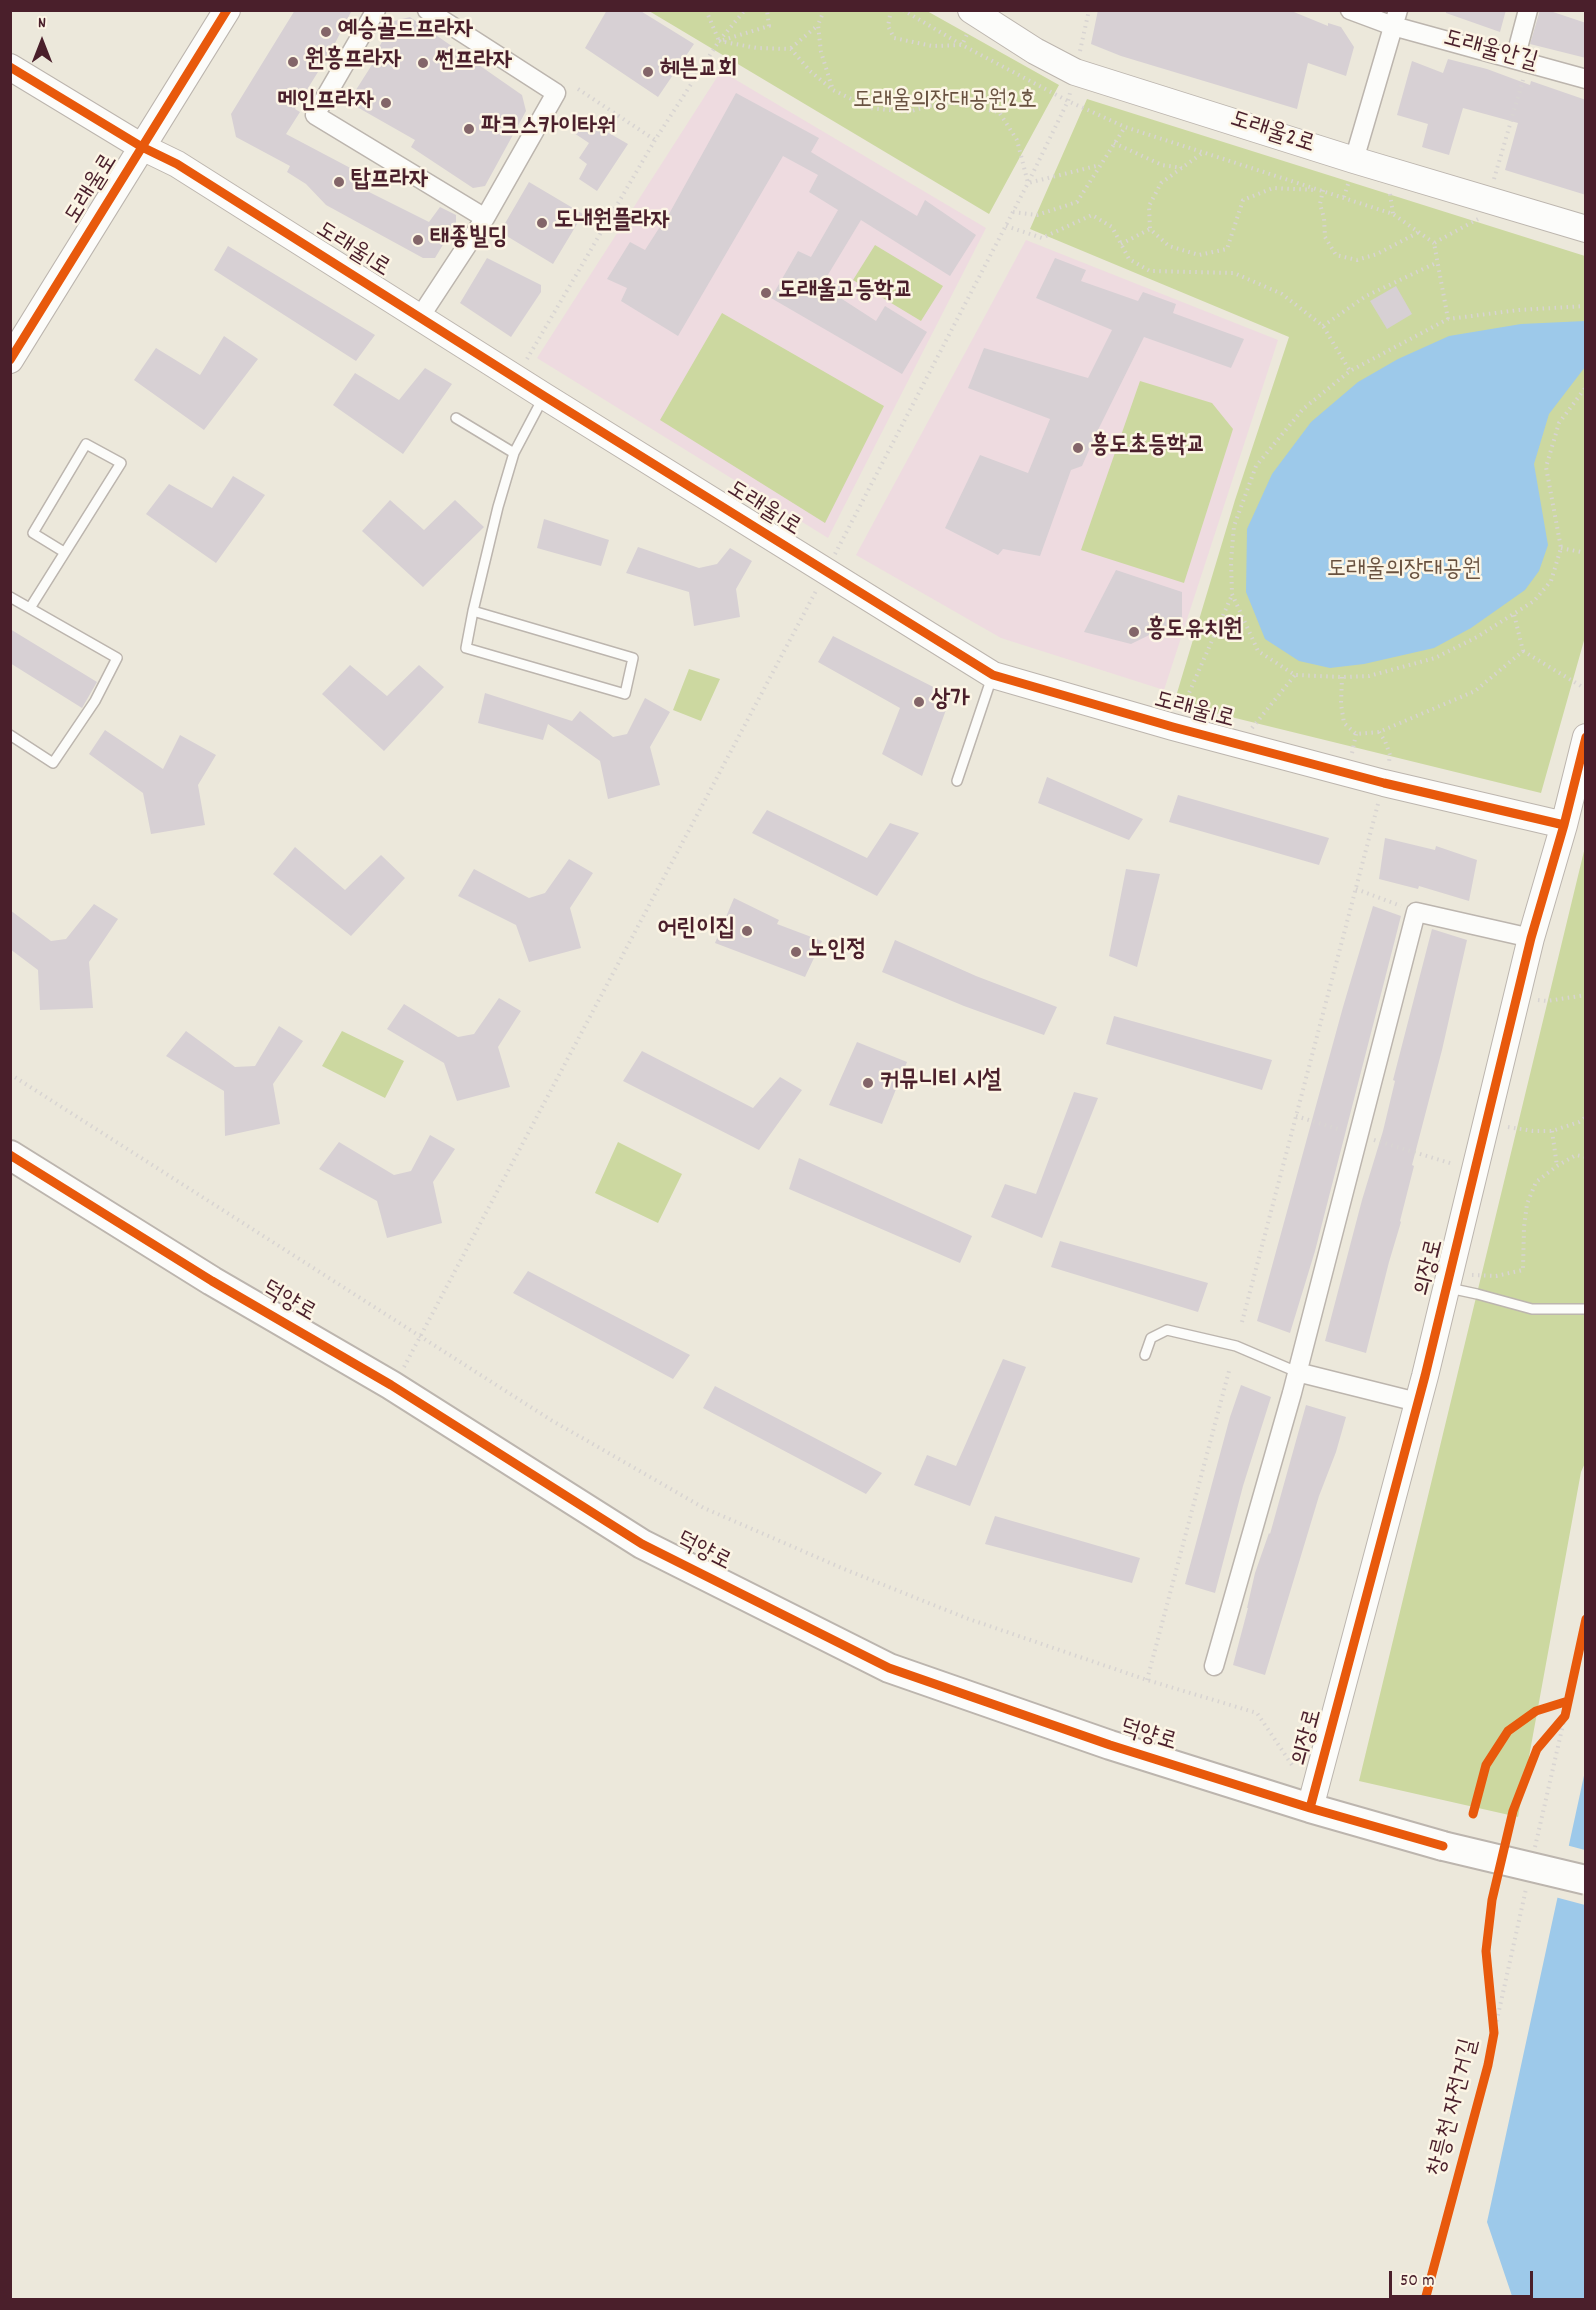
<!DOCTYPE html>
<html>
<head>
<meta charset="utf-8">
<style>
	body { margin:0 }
	#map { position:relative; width:1596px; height:2310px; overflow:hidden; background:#ece8db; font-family:Dekko,sans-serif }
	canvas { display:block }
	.frame { position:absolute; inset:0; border:12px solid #4a1f2b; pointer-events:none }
	.north { position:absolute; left:12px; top:12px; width:60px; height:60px; -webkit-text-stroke:4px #fcf5e5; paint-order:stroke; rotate:0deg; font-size:16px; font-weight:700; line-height:24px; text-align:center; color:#4a1f2b }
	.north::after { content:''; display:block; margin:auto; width:21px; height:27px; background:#4a1f2b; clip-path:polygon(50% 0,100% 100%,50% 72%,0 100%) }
	.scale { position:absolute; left:1389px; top:2271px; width:144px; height:27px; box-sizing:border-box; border:3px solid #4a1f2b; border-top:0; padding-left:8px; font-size:18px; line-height:21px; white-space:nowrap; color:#4a1f2b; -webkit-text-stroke:4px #fcf5e5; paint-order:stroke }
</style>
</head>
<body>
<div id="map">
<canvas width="1596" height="2310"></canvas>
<div class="frame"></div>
<div class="north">N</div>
<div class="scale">50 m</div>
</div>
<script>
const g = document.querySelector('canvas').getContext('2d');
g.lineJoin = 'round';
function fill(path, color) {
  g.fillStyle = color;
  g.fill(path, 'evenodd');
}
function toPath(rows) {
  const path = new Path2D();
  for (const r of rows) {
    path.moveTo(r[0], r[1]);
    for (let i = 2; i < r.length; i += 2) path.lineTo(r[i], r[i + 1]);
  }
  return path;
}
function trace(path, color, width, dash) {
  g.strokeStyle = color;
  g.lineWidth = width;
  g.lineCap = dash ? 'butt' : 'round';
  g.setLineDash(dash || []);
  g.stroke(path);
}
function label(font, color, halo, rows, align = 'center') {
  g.font = font + ' Dekko,"Poor Story",sans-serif';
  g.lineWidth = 5;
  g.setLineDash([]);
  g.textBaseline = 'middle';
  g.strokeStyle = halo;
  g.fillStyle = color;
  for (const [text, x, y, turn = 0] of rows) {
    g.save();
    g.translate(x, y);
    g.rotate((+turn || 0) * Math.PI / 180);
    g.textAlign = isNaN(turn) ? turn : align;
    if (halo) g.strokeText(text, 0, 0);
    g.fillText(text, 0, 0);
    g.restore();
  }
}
fill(toPath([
	[721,71,986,228,828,538,537,358],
	[1026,240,1278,340,1164,690,1001,638,856,555]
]), '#eedbe0');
fill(toPath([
	[649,11,927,11,1059,85,989,214],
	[1087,99,1585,256,1585,637,1541,793,1174,703,1235,500,1289,337,1030,229],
	[875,245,943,286,921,321,853,280],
	[722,313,884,406,825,523,660,420],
	[1140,381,1212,403,1233,429,1184,583,1081,550],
	[689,669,720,679,701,721,673,710],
	[1585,847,1585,1463,1581,1472,1518,1817,1359,1781],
	[342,1031,404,1061,385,1098,322,1066],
	[618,1142,682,1174,658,1223,595,1193]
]), '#ccd8a0');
fill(toPath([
	[1585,321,1585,367,1549,414,1534,464,1548,545,1539,571,1525,590,1471,628,1434,648,1364,664,1330,668,1299,661,1265,639,1246,592,1247,529,1272,474,1311,422,1358,382,1398,359,1449,336,1521,324],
	[1585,1771,1585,2299,1513,2299,1487,2222]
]), '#9dc9ea');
fill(toPath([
	[1566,1845,1585,1850,1585,1905,1555,1897]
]), '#ece8db');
fill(toPath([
	[295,10,352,10,331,51,295,109,300,112,286,134,375,181,369,192,429,222,440,207,456,215,456,223,435,258,423,258,326,205,306,184,287,172,290,166,236,137,231,114],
	[607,10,639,10,694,44,658,97,585,48],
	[1098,10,1289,10,1328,26,1328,23,1341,27,1354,47,1346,76,1308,63,1297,109,1121,56,1091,44],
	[1446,10,1506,10,1500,32,1446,13],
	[1540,10,1547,10,1586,23,1586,58,1530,44],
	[410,17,522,95,526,111,485,186,473,188,411,147,415,140,357,107,354,93,382,49,379,47,394,21],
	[1448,59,1487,69,1530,85,1531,81,1586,100,1586,195,1505,170,1518,123,1463,108,1449,155,1422,147,1428,124,1397,115,1412,61,1443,73],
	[736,93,819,138,811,152,917,216,925,200,976,235,950,276,861,220,826,278,846,290,842,299,876,321,885,306,927,332,902,374,771,298,798,251,811,257,838,210,809,192,818,175,783,156,678,336,621,301,627,288,607,279,630,242,645,250,663,222,664,223],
	[581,117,628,144,597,191,579,179,587,164,579,158,589,143,571,131],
	[529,182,583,214,553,264,500,232],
	[228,246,375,335,356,361,214,270],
	[487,258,541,285,541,292,511,337,460,303],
	[1055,258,1086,270,1081,281,1138,301,1143,292,1176,304,1173,313,1244,339,1231,368,1144,337,1096,434,1082,466,1071,470,1040,556,1003,549,998,555,945,528,980,455,1028,473,1050,419,968,388,984,348,1088,378,1112,330,1036,298],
	[1396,286,1412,314,1387,329,1370,301],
	[224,336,258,359,204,430,134,380,156,348,200,375],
	[425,368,452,384,403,454,333,405,355,373,399,400],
	[233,476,265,495,216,563,146,514,169,484,212,508],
	[390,500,424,530,455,500,484,527,423,587,362,531],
	[544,519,609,540,601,566,537,548],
	[638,547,699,568,717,564,730,548,752,561,736,589,740,617,694,626,689,592,626,573],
	[1116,570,1182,592,1182,619,1131,644,1084,632],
	[10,629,97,682,82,708,10,663],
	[833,636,951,696,922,776,882,754,900,708,818,662],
	[350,665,387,696,419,665,444,687,384,751,322,694],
	[485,693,572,721,580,711,613,737,627,734,645,698,670,712,650,747,660,785,608,799,600,761,548,724,543,740,478,723],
	[105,730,163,769,180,735,216,755,198,785,205,825,151,834,143,793,89,754],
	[1047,777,1143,819,1129,840,1038,803],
	[1178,795,1329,838,1319,865,1169,822],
	[767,810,867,858,890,823,919,833,877,896,752,833],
	[1385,838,1435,850,1436,846,1477,860,1469,901,1419,886,1418,889,1379,879],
	[295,847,345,890,381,855,405,878,351,936,273,874],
	[569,859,593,873,570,908,581,948,529,962,516,925,458,896,474,869,529,898,545,893],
	[1126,869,1160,874,1137,967,1109,956],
	[734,898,779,920,777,924,822,941,805,977,715,943],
	[94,904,118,919,89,962,93,1008,40,1010,38,970,10,949,10,910,51,941,66,939],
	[1373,906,1401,916,1315,1251,1290,1333,1257,1321,1343,1007],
	[1432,929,1467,940,1442,1050,1412,1165,1414,1166,1400,1221,1401,1222,1389,1262,1366,1353,1325,1341,1362,1200,1383,1131,1395,1081,1393,1080],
	[895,940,976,976,1057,1007,1044,1035,964,1006,882,972],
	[499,998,521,1011,498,1047,510,1087,457,1101,444,1063,387,1029,404,1004,458,1037,474,1034],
	[1114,1016,1272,1060,1262,1090,1106,1044],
	[279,1026,303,1041,273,1084,280,1124,225,1136,224,1091,166,1056,186,1031,235,1067,255,1066],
	[857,1042,907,1062,882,1124,829,1105],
	[642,1051,753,1108,780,1077,802,1090,759,1150,623,1081],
	[1074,1092,1098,1098,1042,1238,991,1217,1005,1184,1036,1194],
	[430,1135,455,1149,433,1182,442,1223,387,1238,377,1201,319,1169,339,1142,394,1175,411,1171],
	[799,1158,972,1236,960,1263,789,1189],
	[1060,1241,1208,1283,1198,1312,1051,1267],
	[528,1271,690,1355,673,1379,513,1293],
	[1003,1359,1026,1367,970,1506,914,1485,927,1455,956,1466],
	[1241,1385,1271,1397,1243,1486,1215,1593,1185,1584,1230,1417],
	[715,1386,882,1473,866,1494,703,1408],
	[1306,1405,1346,1417,1336,1452,1319,1496,1265,1675,1233,1665,1248,1608,1247,1608,1255,1573,1269,1533,1270,1534],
	[995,1516,1140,1558,1132,1583,985,1544]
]), '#d7d0d4');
const lane = toPath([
	[456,418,514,453],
	[10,597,117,658,95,701,53,763,10,735],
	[30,608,121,463,86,444,33,533,64,552],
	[473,611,633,658,625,694,466,648,473,611,498,507,514,453,543,398],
	[957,781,992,677],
	[1449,1288,1477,1294,1532,1309,1586,1309],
	[1145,1355,1151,1338,1167,1330,1236,1346,1297,1372]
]);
const street = toPath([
	[376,10,315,115,485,218],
	[1350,10,1393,26,1586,79],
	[1515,59,1528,10],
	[1354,160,1398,10],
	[420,317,485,218,556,93,427,10],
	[1297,1372,1417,1402],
	[1214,1666,1292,1393,1416,912,1531,938]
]);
const secondary = toPath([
	[971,10,1035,51,1075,72,1354,160,1586,229],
	[10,67,142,147,177,164,544,396,993,675,1173,727,1384,783,1564,825],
	[10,360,227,10],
	[1310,1808,1425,1376,1531,938,1564,825,1586,737]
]);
const primary = toPath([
	[10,1155,212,1281,391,1385,642,1544,889,1668,1110,1745,1310,1808,1443,1846]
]);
trace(lane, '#bcb5ae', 12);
trace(street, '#bcb5ae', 21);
trace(secondary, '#bcb5ae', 28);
trace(primary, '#bcb5ae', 32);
trace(toPath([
	[706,10,719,41],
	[824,10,818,25,821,52,832,87],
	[891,10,888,26,894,38,932,46,962,45,968,32],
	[903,10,962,45,1068,101,1125,127,1393,214,1434,243],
	[723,40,769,26,767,10],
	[719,41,757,48,791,49,810,71,833,90,870,108,907,112,945,102,999,112,1017,140,1028,183,1100,165],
	[791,48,817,26],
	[1080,51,1089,10],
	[578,89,655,140],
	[1114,143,1162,165,1182,168],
	[1201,154,1161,183,1149,206,1150,229,1169,246,1199,255,1227,249,1243,200,1273,188,1315,190],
	[1494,179,1523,80],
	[1323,190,1320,204,1324,218,1325,237,1336,255,1357,260,1377,254,1419,232],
	[1390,194,1393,214],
	[1344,197,1349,181],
	[1013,212,1037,215,1077,202,1125,127],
	[1006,226,1042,238,1092,215,1112,227,1129,259,1150,271,1234,273,1282,294,1323,326,1350,371],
	[1121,244,1150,229],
	[1586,306,1519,310,1448,319,1350,371,1303,409,1256,466,1234,526,1231,561,1232,594,1258,651,1295,675,1342,677,1369,676,1435,658,1477,637,1534,601,1551,581,1561,548,1546,467,1559,423,1586,387],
	[1448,319,1434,243,1478,219],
	[1323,326,1366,296,1438,262],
	[527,359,655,140,719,41,745,10],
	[1561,548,1586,553],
	[835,554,1028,183,1068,101,1070,93],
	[1523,651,1581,686],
	[1342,677,1341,704,1344,723,1356,734,1379,732,1475,691,1523,651,1514,614],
	[1182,709,1232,595],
	[1252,728,1295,675],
	[1379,732,1385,741,1390,755,1389,762],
	[1352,753,1356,734],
	[1356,889,1401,906],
	[1538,1000,1547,1001,1586,995],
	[10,1074,551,1420,704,1508,844,1569,966,1618,1147,1680,1257,1713,1294,1768],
	[1296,1116,1341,1130],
	[1508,1127,1533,1131,1552,1131,1579,1122,1586,1117],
	[1552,1131,1557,1166],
	[1374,1140,1453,1164],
	[1472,1275,1496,1276,1523,1270,1524,1227,1527,1204,1536,1182,1557,1166,1576,1155,1586,1157],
	[1242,1322,1378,804],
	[404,1367,817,589],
	[1147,1680,1229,1371],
	[1535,1847,1565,1716],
	[1494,2033,1526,1889]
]), '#d8d4d2', 4, [1.5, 4.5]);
trace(lane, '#fcfcfa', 9);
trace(street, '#fcfcfa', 18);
trace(secondary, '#fcfcfa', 26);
trace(primary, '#fcfcfa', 28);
const primaryBridge = toPath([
	[1443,1846,1586,1880]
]);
trace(primaryBridge, '#bcb5ae', 32, []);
trace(primaryBridge, '#fcfcfa', 28);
trace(toPath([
	[10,67,142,147,177,164,544,396,993,675,1173,727,1384,783,1564,825],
	[10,360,227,10],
	[10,1155,212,1281,391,1385,642,1544,889,1668,1110,1745,1310,1808,1443,1846],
	[1310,1808,1425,1376,1531,938,1564,825,1586,737],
	[1473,1814,1486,1765,1508,1731,1536,1711,1568,1701],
	[1425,2300,1488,2065,1494,2033,1486,1951,1492,1900,1513,1811,1537,1749,1565,1716,1586,1619]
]), '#e8590c', 9);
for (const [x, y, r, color] of [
	[326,32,6,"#836569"],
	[293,62,6,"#836569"],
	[423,63,6,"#836569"],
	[648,72,6,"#836569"],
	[386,103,6,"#836569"],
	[469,129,6,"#836569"],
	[339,182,6,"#836569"],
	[542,223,6,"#836569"],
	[418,240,6,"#836569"],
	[766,293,6,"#836569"],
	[1078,448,6,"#836569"],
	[1134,632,6,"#836569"],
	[919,702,6,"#836569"],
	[747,931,6,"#836569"],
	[796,952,6,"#836569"],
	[868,1083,6,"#836569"]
]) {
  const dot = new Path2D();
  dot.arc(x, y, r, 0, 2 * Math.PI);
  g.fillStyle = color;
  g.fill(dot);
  trace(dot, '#fcf5e5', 2);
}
label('bold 24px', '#4a1f2b', '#fcf5e5', [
	["예승골드프라자",338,32],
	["원흥프라자",305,62],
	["썬프라자",435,63],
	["헤븐교회",660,72],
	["메인프라자",374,103,"right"],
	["파크스카이타워",481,129],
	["탑프라자",351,182],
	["도내원플라자",554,223],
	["태종빌딩",430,240],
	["도래울고등학교",778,293],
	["흥도초등학교",1090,448],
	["흥도유치원",1146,632],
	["상가",931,702],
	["어린이집",735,931,"right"],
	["노인정",808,952],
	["커뮤니티 시설",880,1083]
], 'left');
label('24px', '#4a1f2b', '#fcf5e5', [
	["도래울안길",1490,52,15],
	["도래울2로",1272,134,18],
	["도래울로",93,190,-58],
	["도래울1로",352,251,32],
	["도래울1로",763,510,32],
	["도래울1로",1194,712,15],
	["의장로",1431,1268,-76],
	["덕양로",288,1303,30],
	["덕양로",703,1553,27],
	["덕양로",1148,1737,17],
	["의장로",1309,1738,-75],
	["창릉천 자전거길",1455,2108,-76]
]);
label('24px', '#695240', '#fcf5e5', [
	["도래울의장대공원2호",945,103],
	["도래울의장대공원",1404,572]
]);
</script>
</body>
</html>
